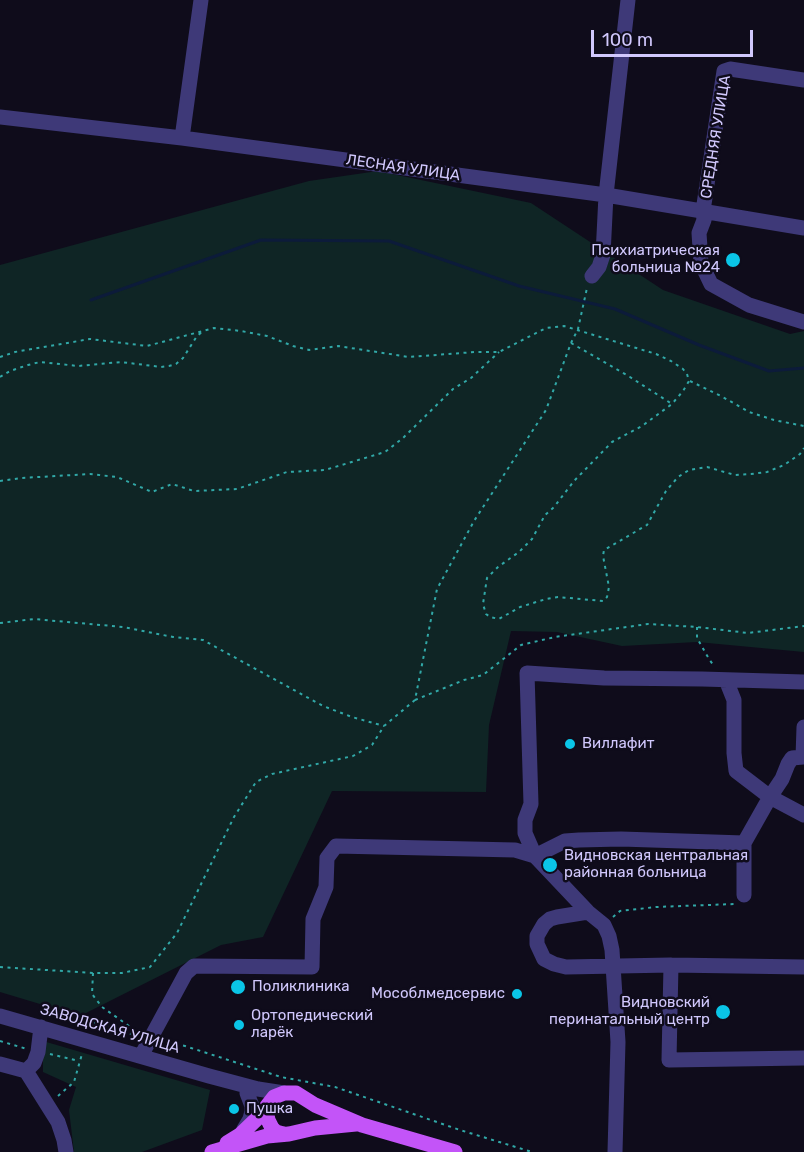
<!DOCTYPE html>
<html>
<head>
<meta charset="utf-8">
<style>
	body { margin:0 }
	#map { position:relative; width:804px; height:1152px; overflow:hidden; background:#0f0c1b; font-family:Rubik,sans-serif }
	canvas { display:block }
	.scale { position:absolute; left:591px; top:30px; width:162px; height:27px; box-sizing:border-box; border:3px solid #d1c8fd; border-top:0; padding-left:8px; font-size:18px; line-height:21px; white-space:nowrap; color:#d1c8fd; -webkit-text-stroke:4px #0f0c1b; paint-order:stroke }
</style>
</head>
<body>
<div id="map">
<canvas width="804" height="1152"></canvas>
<div class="scale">100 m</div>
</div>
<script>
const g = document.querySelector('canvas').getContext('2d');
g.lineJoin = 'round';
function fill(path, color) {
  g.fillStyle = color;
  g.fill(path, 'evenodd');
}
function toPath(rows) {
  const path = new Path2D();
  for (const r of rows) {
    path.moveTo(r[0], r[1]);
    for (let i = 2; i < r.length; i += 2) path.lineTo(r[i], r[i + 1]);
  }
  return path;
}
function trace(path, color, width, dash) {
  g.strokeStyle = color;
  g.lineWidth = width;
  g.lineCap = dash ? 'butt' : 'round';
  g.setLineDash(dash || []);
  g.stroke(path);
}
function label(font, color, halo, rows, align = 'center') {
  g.font = font + ' Rubik,sans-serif';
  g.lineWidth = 5;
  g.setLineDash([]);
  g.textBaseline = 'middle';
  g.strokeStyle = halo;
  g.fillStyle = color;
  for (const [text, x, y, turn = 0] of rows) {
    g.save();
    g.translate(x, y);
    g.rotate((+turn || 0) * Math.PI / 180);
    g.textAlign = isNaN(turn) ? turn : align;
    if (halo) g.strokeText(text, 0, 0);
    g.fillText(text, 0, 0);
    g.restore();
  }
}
fill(toPath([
	[378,171,531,203,663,290,790,334,804,331,804,652,697,642,622,646,557,632,511,631,489,725,486,792,332,791,263,937,221,945,80,1016,0,992,0,265,309,181],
	[43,1041,210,1090,202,1130,142,1152,74,1152,69,1110,76,1087,43,1072]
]), '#0f2525');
trace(toPath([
	[91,300,261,240,389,241,519,286,615,309,699,345,769,371,804,368]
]), '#0c1b3a', 3);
trace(toPath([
	[571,343,630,377,672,404],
	[0,357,15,352,90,339,147,346,214,328,241,331,267,336,293,346,309,350,338,346,409,357,475,352,499,352,546,328,564,326,656,354,671,361,683,369,687,374,689,381,683,391,672,404,642,426,612,442,574,481,554,507,545,515,532,539,519,552,498,567,487,578,483,604,486,614,490,617,499,619,520,607,546,599,558,597,603,601,607,597,609,587,603,556,604,550,647,525,666,491,678,477,689,470,707,467,735,475,751,474,767,472,784,465,800,454,804,448],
	[0,377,10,371,28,365,40,362,78,366,121,362,161,367,169,366,176,364,183,358,197,336,202,332],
	[690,381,721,396,749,412,774,420,804,426],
	[0,481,22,478,90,474,117,477,152,492,172,484,194,491,237,489,287,472,325,470,385,452,403,438,453,389,471,378,499,352],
	[0,623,34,619,123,627,173,637,203,640,323,706,352,717,384,726],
	[697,627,697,638,709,659,714,666],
	[415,700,464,680,483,675,521,645,555,637,648,624,697,627,748,633,804,626],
	[613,917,620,911,656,907,734,904],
	[0,967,93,973,122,973,150,967,177,933,234,817,256,782,272,774,353,756,372,745,384,726,415,700,437,589,474,521,546,410,571,343,578,329,587,288],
	[93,973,92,994,102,1007,139,1033],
	[91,1028,93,1022,138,1036],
	[0,1041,27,1049],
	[161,1041,185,1046,281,1077,335,1087,460,1130,532,1152],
	[50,1054,79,1061],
	[58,1096,74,1082,82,1054]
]), '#31a8a7', 2, [3, 4.5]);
trace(toPath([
	[804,80,730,69,724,71,703,211,704,220,699,233,701,263,711,284,749,305,804,322],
	[0,117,182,138,606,195,804,228],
	[182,138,201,0],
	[592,276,599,267,603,255,606,195,628,0],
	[726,680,734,700,734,753,736,771,770,797,804,815],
	[744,895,744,843,770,797,782,779,788,764,792,758,803,757,804,727],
	[588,912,557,917,550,919,544,924,537,936,537,944,544,959,554,964,566,967,671,965,804,967],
	[671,965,669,1060,804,1058],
	[0,1016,209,1076,258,1089,284,1093],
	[141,1056,186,973,194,966,312,967,313,919,326,887,327,858,336,846,515,850,535,856,565,841,579,840,621,839,744,843],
	[0,1064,26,1071,58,1122,64,1140,66,1152],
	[26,1071,34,1063,38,1052,41,1027],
	[244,1129,250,1119,252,1111,252,1106,247,1093],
	[615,1152,618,1042,612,950,609,936,604,925,588,912,535,856,525,833,525,820,531,804,527,673,604,678,702,679,804,682]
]), '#3e3978', 15);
trace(toPath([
	[283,1134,276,1132,272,1128,268,1120,266,1110,267,1106,274,1097,284,1093,296,1093,315,1105,362,1125,455,1152],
	[227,1143,240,1135,266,1110],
	[212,1152,267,1136,289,1134,315,1128,356,1124]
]), '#c354f8', 15);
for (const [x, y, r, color] of [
	[733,260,8,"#0ac5e7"],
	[570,744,6,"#0ac5e7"],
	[550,865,8,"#0ac5e7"],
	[238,987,8,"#0ac5e7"],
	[517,994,6,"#0ac5e7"],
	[723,1012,8,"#0ac5e7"],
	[239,1025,6,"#0ac5e7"],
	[234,1109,6,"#0ac5e7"]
]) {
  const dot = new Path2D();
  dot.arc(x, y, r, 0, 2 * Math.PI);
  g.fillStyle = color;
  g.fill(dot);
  trace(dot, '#0f0c1b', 2);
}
label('15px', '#d1c8fd', '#0f0c1b', [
	["СРЕДНЯЯ УЛИЦА",716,137,-81],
	["ЛЕСНАЯ УЛИЦА",403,168,8],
	["ЗАВОДСКАЯ УЛИЦА",110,1029,16]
]);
label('15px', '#d1c8fd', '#0f0c1b', [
	["Психиатрическая",720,251,"right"],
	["больница №24",720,268,"right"],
	["Виллафит",582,744],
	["Видновская центральная",564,856],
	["районная больница",564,873],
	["Поликлиника",252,987],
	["Мособлмедсервис",505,994,"right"],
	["Видновский",710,1003,"right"],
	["перинатальный центр",710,1020,"right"],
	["Ортопедический",251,1016],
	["ларёк",251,1033],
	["Пушка",246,1109]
], 'left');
</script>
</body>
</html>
